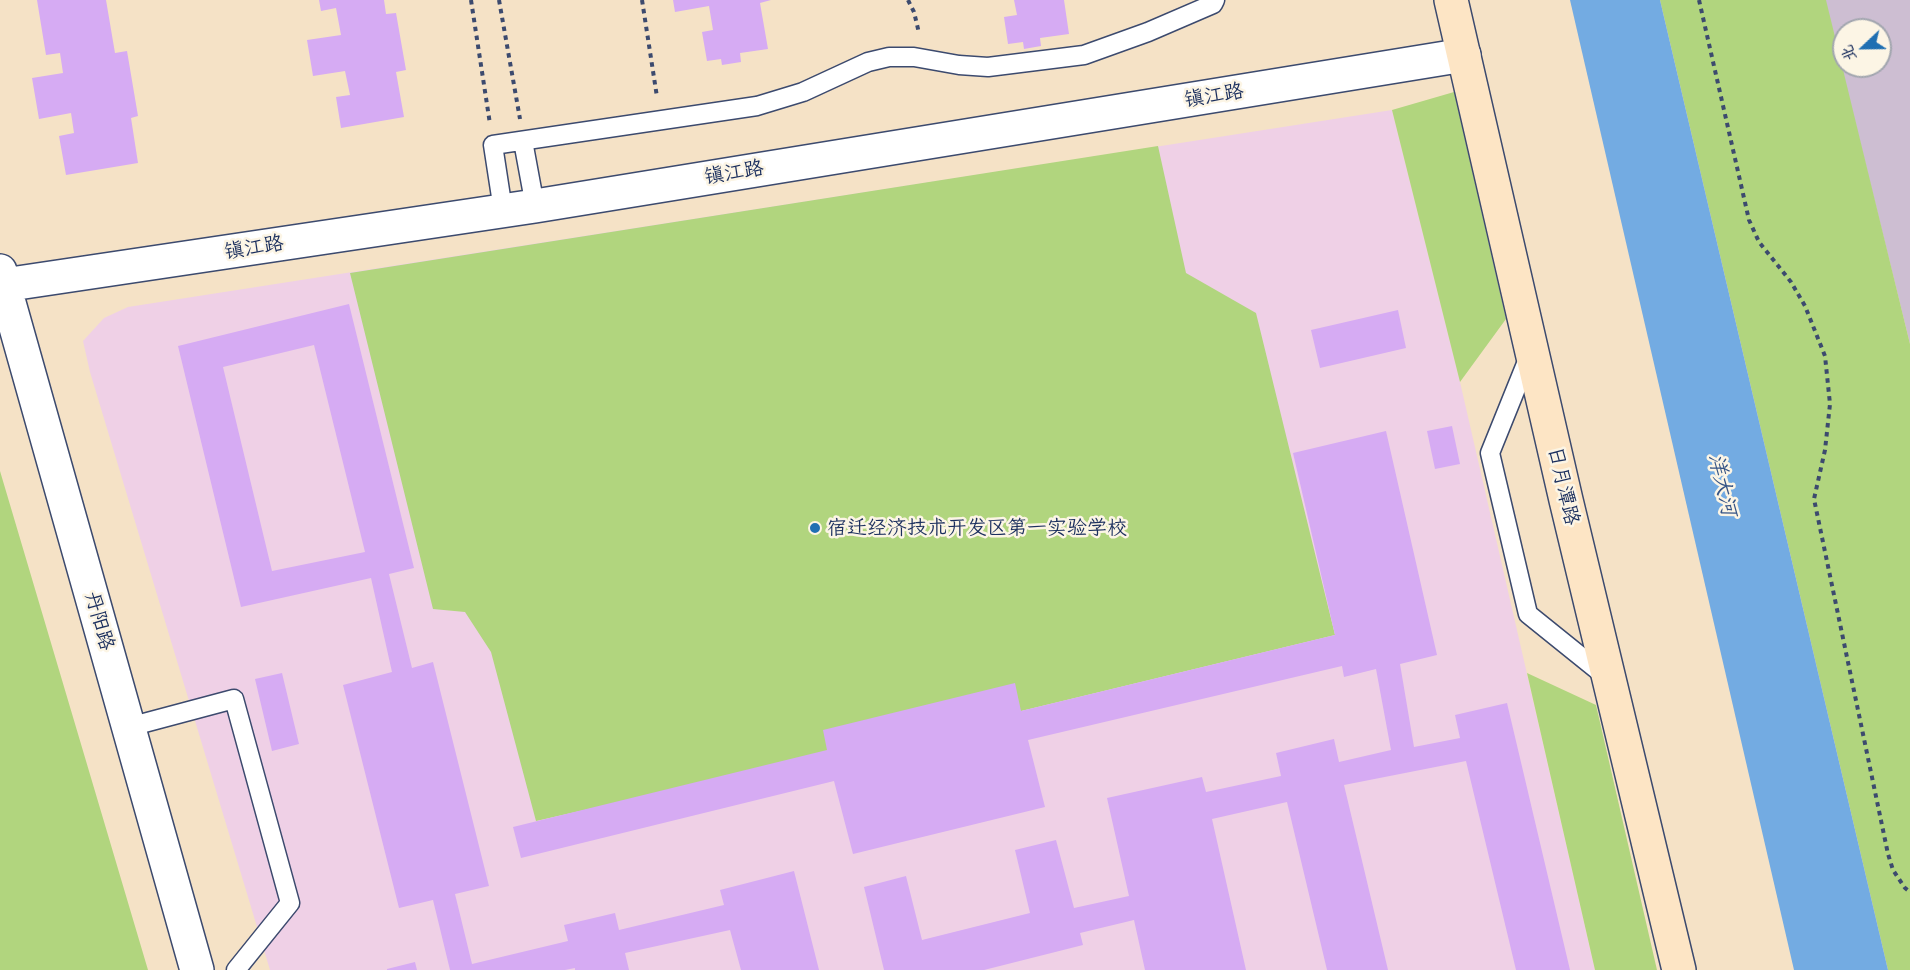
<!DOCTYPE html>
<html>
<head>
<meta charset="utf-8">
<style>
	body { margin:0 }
	#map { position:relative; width:1910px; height:970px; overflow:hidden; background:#f5e2c6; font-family:"Playpen Sans","LXGW WenKai TC",sans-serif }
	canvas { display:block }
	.north { position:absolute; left:1832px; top:18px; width:60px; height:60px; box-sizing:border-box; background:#fcf5e5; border:2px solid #a2a6af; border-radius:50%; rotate:248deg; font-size:16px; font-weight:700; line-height:24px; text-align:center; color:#1b2f5e }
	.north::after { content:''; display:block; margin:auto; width:21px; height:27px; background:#1f6fb2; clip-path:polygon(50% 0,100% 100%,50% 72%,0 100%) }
</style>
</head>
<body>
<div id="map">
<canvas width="1910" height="970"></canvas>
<div class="north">北</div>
</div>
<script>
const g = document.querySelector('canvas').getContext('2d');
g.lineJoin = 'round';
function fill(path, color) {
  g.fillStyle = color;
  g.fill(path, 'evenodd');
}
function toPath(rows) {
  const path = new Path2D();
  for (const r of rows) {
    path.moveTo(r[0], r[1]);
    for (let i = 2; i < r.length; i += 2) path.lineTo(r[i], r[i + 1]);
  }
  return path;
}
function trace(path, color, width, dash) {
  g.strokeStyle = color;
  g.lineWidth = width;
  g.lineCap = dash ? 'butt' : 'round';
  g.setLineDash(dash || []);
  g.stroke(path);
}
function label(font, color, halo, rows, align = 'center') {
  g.font = font + ' "Playpen Sans","LXGW WenKai TC",sans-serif';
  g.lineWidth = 5;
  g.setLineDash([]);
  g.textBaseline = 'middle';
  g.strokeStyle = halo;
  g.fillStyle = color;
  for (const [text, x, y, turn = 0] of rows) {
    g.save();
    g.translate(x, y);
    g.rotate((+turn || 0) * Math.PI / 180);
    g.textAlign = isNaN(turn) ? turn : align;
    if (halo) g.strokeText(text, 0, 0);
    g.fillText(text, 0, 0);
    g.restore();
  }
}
fill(toPath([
	[1392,110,1460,382,1595,970,270,970,90,372,83,341,104,318,128,307]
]), '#efd0e6');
fill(toPath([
	[1825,0,1910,0,1910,344],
	[1844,30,1880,30,1880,66,1844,66]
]), '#cdbed2');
fill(toPath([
	[1660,0,1826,0,1910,344,1910,970,1888,970],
	[1454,92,1506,319,1460,382,1392,110],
	[1158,146,1186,273,1256,313,1335,635,1021,711,536,821,491,652,465,612,433,609,350,273],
	[0,471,148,970,0,970],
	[1527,673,1596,705,1657,970,1595,970]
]), '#b1d57e');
fill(toPath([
	[1570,0,1660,0,1888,970,1794,970]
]), '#73abe2');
fill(toPath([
	[37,0,106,0,115,53,127,51,138,116,131,118,138,163,66,175,59,136,74,133,71,113,39,119,32,78,63,73,60,53,46,55],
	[319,0,384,0,386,14,396,13,406,70,396,72,404,117,341,128,336,97,350,95,345,71,313,76,307,40,341,35,336,8,321,11],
	[673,0,771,0,760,3,768,49,740,53,741,62,722,65,721,59,707,61,702,32,713,30,709,6,675,12],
	[1014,0,1064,0,1069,34,1040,38,1041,46,1024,49,1023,42,1008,44,1004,17,1017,15],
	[349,304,414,568,389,574,412,668,433,662,489,886,455,894,472,964,568,941,564,925,615,913,619,930,724,905,720,890,794,871,819,970,741,970,730,930,625,953,629,970,575,970,575,968,565,970,450,970,433,900,399,908,343,685,392,672,371,578,241,607,178,346],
	[314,345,365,552,272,571,223,367],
	[1398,310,1406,348,1320,368,1311,330],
	[1452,426,1460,464,1435,469,1427,431],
	[1386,431,1437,655,1400,664,1414,747,1460,738,1455,715,1507,703,1570,970,1516,970,1466,761,1344,785,1388,970,1327,970,1287,802,1212,819,1246,970,1145,970,1134,920,1080,933,1083,945,984,970,884,970,864,887,906,876,922,940,1030,913,1015,850,1056,840,1074,908,1129,896,1107,798,1202,777,1206,792,1281,776,1276,753,1334,739,1339,762,1391,750,1376,669,1344,677,1342,666,1028,740,1045,807,853,854,834,781,521,858,513,827,827,750,823,730,1015,683,1021,711,1335,635,1293,453],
	[282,673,299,744,272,751,255,679],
	[415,962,417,970,387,970,387,969]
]), '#d6abf3');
const lane = toPath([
	[523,141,535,206],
	[503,210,493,145,757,106,803,92,868,62,889,57,914,57,959,65,988,67,1084,55,1148,32,1213,4,1215,0],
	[1530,354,1490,453,1528,614,1605,676],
	[129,727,234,699,290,903,236,970]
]);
const street = toPath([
	[0,271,197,970],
	[4,285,535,206,1464,55]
]);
const secondary = toPath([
	[1451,0,1566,500,1679,970]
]);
trace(lane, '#3c4a6e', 21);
trace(street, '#3c4a6e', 36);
trace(secondary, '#3c4a6e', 36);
trace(toPath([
	[471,0,490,124],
	[499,0,520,119],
	[642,0,657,97],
	[908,0,914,12,919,33],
	[1699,0,1749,220,1759,242,1791,282,1805,306,1825,356,1830,404,1825,450,1814,499,1888,854,1893,870,1905,888,1910,892]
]), '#3c4a6e', 4, [4.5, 4.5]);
trace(lane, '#fff', 18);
trace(street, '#fff', 33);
trace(secondary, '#fde5c5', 33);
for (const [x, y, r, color] of [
	[815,528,6,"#1f6fb2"]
]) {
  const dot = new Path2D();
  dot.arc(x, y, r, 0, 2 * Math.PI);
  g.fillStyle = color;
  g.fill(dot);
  trace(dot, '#fcf5e5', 2);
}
label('20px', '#1b2f5e', '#fcf5e5', [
	["镇江路",1214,96,-9],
	["镇江路",734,173,-9],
	["镇江路",254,248,-9],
	["日月潭路",1563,486,77],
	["丹阳路",99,621,74]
]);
label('20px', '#1b2f5e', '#fcf5e5', [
	["宿迁经济技术开发区第一实验学校",827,528]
], 'left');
label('italic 21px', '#355486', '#fcf5e5', [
	["洋大河",1722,485,77]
]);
</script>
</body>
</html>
